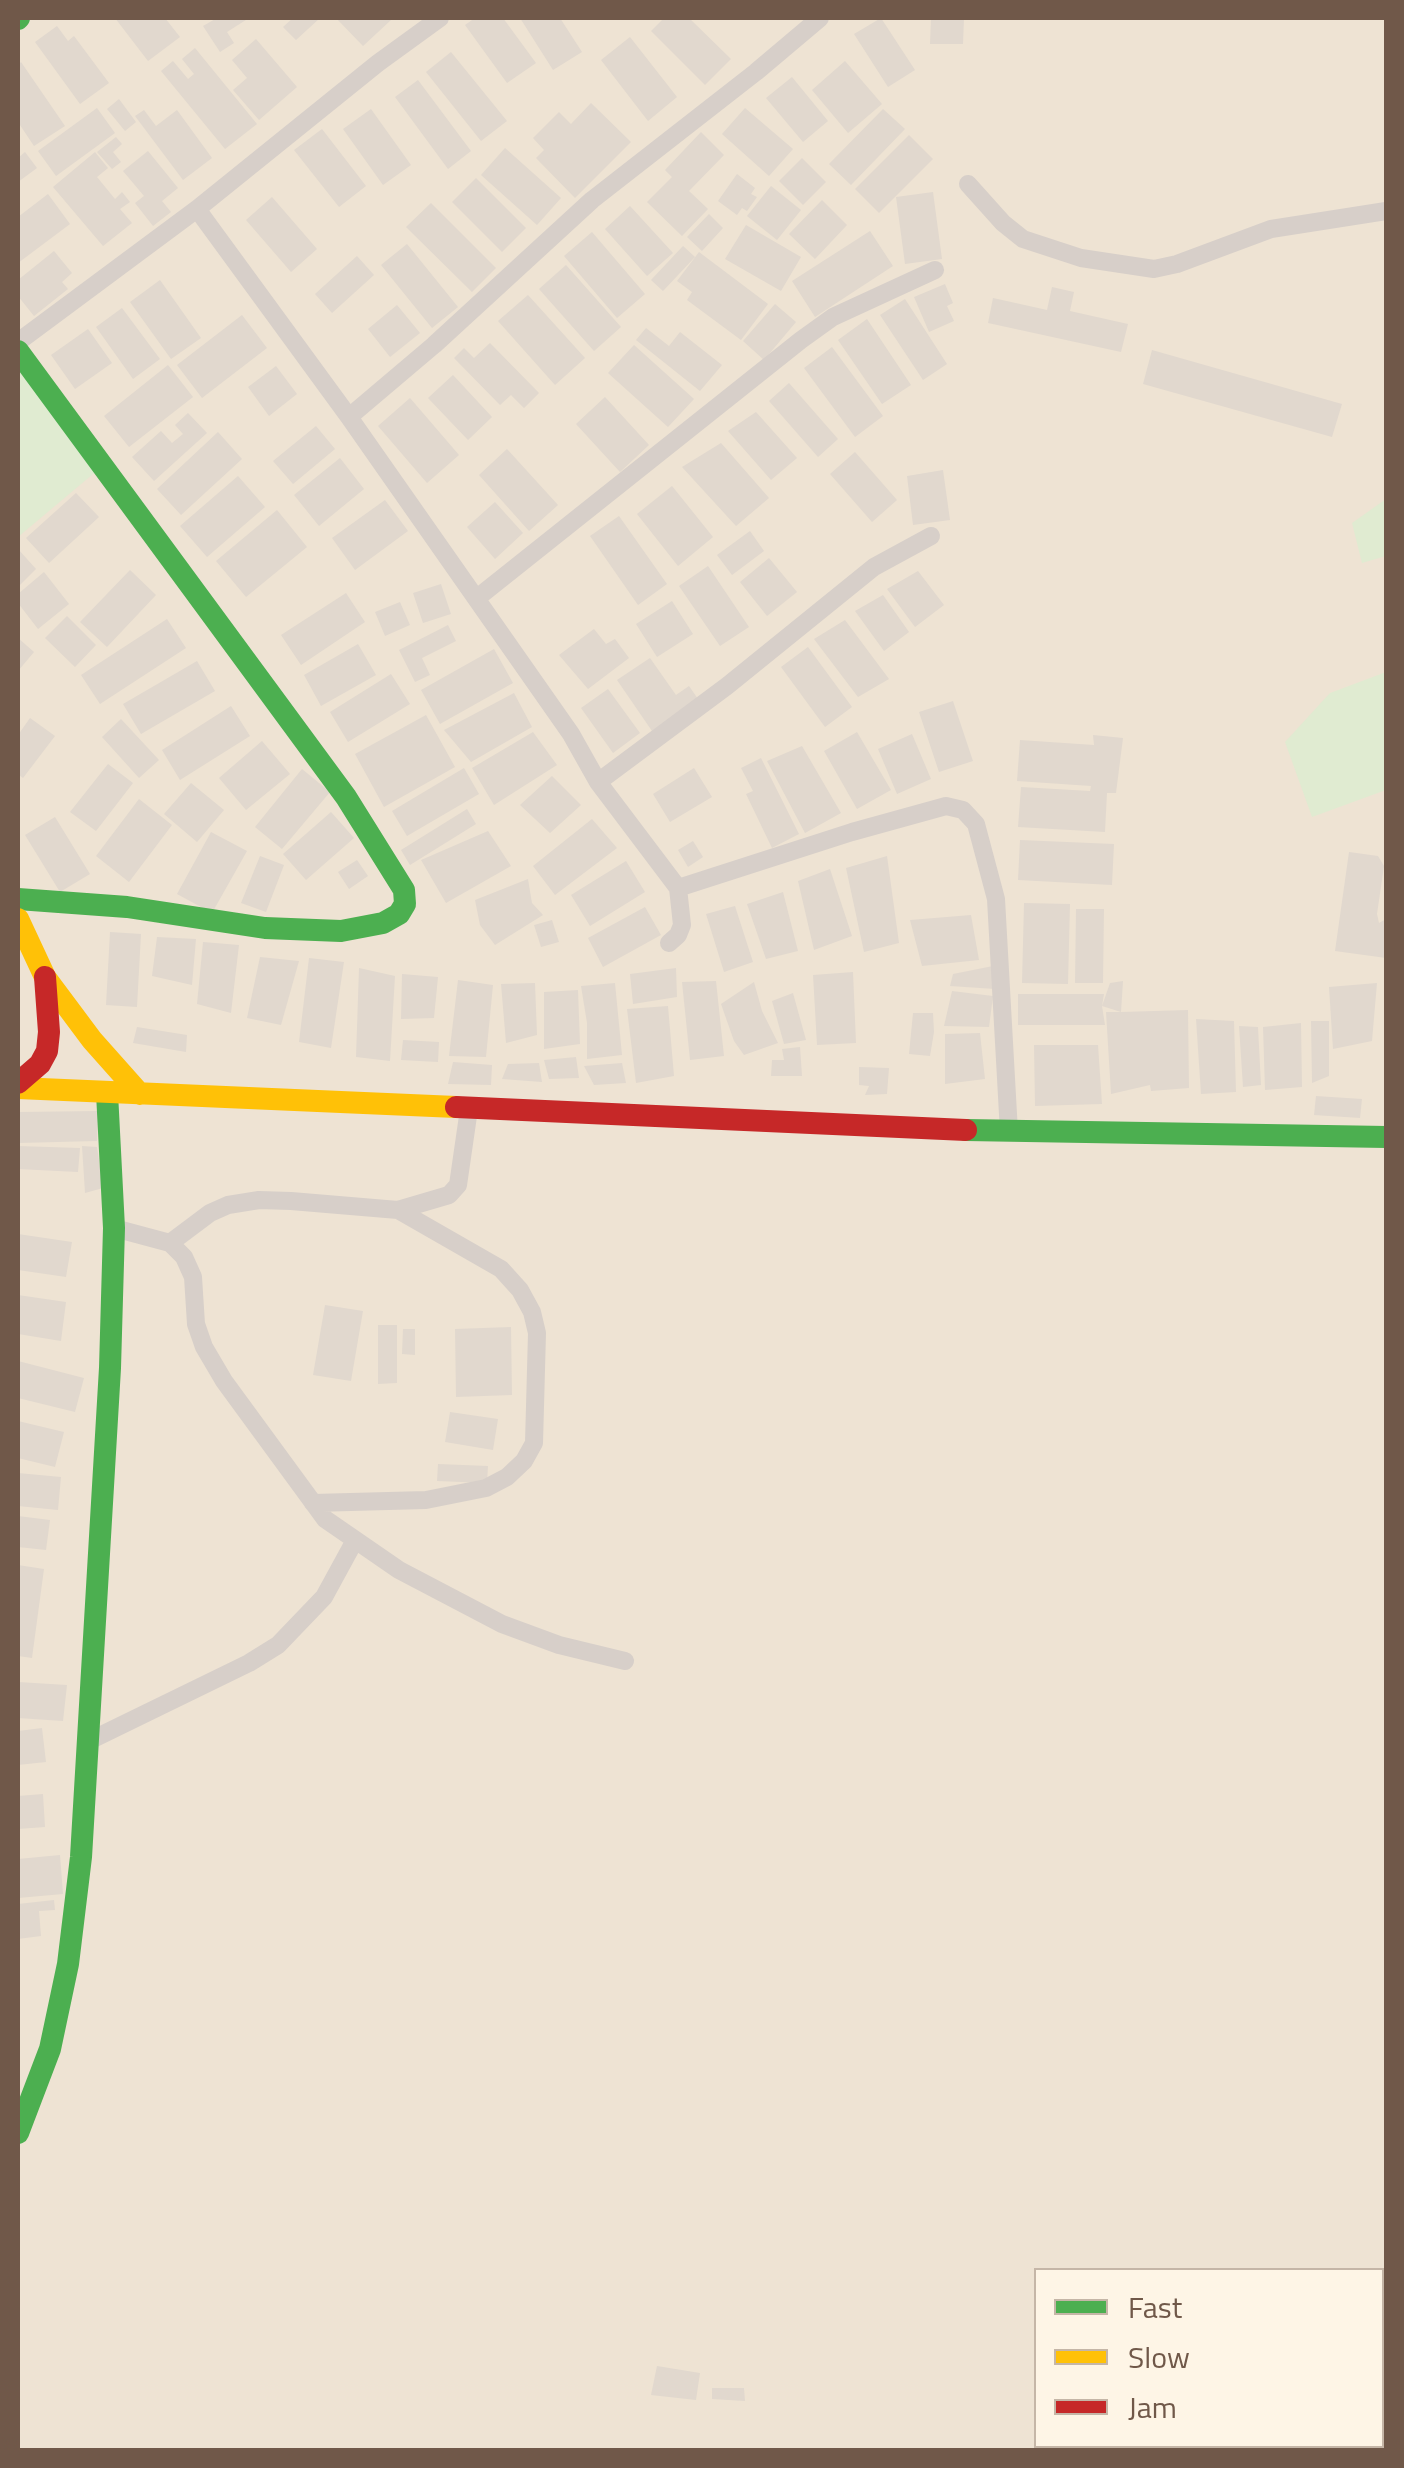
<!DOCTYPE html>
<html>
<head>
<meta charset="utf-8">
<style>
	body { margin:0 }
	#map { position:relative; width:1404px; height:2468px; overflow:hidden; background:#f5f0e6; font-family:"Titillium Web",sans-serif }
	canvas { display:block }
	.frame { position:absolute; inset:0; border:20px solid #705849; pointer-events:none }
	.legend { position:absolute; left:1034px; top:2268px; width:350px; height:180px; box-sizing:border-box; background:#fef5e6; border:2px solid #c5b6a7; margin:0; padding:12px 18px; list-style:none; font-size:30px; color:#705849 }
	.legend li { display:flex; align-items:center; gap:20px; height:50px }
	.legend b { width:50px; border:2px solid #c5b6a7 }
</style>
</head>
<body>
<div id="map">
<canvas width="1404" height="2468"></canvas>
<div class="frame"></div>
<ul class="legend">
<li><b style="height:12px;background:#4caf50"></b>Fast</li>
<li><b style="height:12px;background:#ffc107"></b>Slow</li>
<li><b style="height:12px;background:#c62828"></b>Jam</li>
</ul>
</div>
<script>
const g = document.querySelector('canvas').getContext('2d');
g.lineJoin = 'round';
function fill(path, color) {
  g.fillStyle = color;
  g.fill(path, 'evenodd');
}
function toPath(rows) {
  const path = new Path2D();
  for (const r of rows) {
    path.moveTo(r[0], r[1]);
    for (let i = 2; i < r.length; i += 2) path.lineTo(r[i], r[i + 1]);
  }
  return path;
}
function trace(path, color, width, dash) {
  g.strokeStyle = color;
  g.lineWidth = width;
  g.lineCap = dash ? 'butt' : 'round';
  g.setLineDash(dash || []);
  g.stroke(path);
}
fill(toPath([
	[18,18,1386,18,1386,2450,18,2450],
	[1036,2270,1382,2270,1382,2446,1036,2446]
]), '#eee3d3');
fill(toPath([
	[18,370,99,469,18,537],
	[1386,499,1386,556,1362,563,1352,523],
	[1386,672,1386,790,1312,817,1285,742,1330,693]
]), '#e0ebd1');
fill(toPath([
	[115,18,165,18,180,37,148,61],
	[217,18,249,18,227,32,234,43,220,52,203,26],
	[293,18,320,18,296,40,283,27],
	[336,18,389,18,391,20,363,46],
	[475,18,503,18,536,63,507,83,465,25],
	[520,18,560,18,582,52,553,70],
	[664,18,689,18,731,59,705,85,651,31],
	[881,18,915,70,888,87,854,34],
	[931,18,964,18,963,44,930,44],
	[57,26,68,41,74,36,109,83,80,104,35,42],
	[630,37,677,97,648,121,601,60],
	[256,39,297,87,259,120,233,90,247,78,232,60],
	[195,48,257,124,225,149,161,71,173,61,188,79,194,74,182,59],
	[451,52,507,121,481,141,426,72],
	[845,61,882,104,848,133,812,90],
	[21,62,65,126,34,146,18,122,18,65],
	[792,77,828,121,803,142,766,98],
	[418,80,471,151,448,169,395,97],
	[119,99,136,122,125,131,107,109],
	[591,103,631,142,575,198,536,158,544,150,533,138,559,112,571,124],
	[97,108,115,133,56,176,38,151],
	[745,108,793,149,769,176,722,134],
	[371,109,411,165,383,185,343,129],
	[883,109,905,129,851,185,829,164],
	[144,110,156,126,177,110,212,158,183,180,135,116],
	[322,129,366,186,339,207,294,150],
	[701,132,724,155,689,191,708,209,682,236,647,202,672,177,665,170],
	[909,135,933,159,879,213,855,189],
	[116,137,122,144,113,152,121,162,112,169,97,152],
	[505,148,561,198,537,225,481,175],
	[148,151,178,188,162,201,171,212,153,226,135,203,144,196,123,171],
	[25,152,37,168,18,182,18,158],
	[95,152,108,168,97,177,115,199,122,192,130,202,120,209,132,223,103,246,53,187],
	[802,158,826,182,803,205,779,181],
	[737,174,755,188,751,194,757,197,747,211,742,208,737,215,718,201],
	[476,178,526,228,502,252,452,202],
	[771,186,801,210,777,240,747,216],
	[933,192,942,259,905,264,896,197],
	[48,194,70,224,18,263,18,217],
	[272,197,317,249,291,272,246,220],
	[822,200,847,225,815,259,789,234],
	[431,203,496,268,472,292,406,227],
	[630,206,673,253,647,276,605,229],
	[709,214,723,228,702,251,687,237],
	[746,225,801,257,781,291,725,259],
	[870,231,893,266,815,317,792,281],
	[592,232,645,294,617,318,564,256],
	[407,244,458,307,432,328,381,265],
	[683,246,695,257,663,291,651,280],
	[54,251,72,273,62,282,68,289,34,316,18,296,18,280],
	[699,252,768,304,741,340,687,300,692,292,677,281],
	[357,256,374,275,332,313,315,294],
	[566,265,621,327,594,351,539,289],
	[160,280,201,338,171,359,130,302],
	[945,284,953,303,947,306,954,321,929,332,914,297],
	[1052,287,1074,292,1070,311,1128,324,1121,352,988,323,993,298,1047,310],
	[528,295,585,358,555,385,498,321],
	[905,299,947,364,923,380,880,315],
	[775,304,796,322,764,360,743,341],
	[397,305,420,333,390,357,368,329],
	[122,308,160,359,133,379,96,327],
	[242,315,267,348,202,398,177,365],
	[867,319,911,385,882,404,838,340],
	[646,328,669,346,680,332,722,365,700,391,636,340],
	[88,329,112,363,75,389,51,355],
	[490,343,539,393,524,408,511,395,500,405,454,358,464,348,474,358],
	[634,345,694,399,668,427,608,373],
	[832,347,883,416,855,437,804,368],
	[1152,350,1342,404,1332,437,1143,384],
	[168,365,193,397,129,447,104,416],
	[276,366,297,394,269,416,248,387],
	[453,375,492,417,468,440,428,398],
	[789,383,838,439,818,457,769,401],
	[605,397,649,445,620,472,576,424],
	[410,398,459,455,427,483,378,426],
	[756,412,797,458,771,480,728,431],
	[188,413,207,433,154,481,132,457,161,431,172,443,183,434,175,425],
	[316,426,335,449,293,484,273,461],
	[218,432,242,459,181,515,157,489],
	[721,443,769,498,736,526,682,467],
	[507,449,558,505,529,531,479,475],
	[855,452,897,500,872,522,830,474],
	[340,458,364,489,319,526,294,495],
	[943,470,950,520,913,525,907,476],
	[238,476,265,507,207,557,180,526],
	[672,486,713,537,678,566,637,514],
	[76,493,99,517,49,563,26,538],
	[385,500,408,531,355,570,332,538],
	[495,502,523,533,495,559,467,527],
	[277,510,307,547,246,597,216,561],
	[619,516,667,584,638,605,590,536],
	[750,531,764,551,732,575,717,555],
	[18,549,36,569,18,587],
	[769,558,797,592,767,616,740,582],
	[708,566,749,627,720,646,679,586],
	[130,570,156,595,107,647,80,622],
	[918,571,944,605,915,627,887,589],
	[44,572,69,604,38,629,18,603,18,594],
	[441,584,451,614,423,623,413,593],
	[346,593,365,622,301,665,281,635],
	[883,595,909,632,884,651,855,611],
	[672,601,693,634,657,657,636,624],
	[400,602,410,625,385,636,375,612],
	[67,616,96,645,75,667,45,638],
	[167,619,186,648,100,704,81,675],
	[845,620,889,679,858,697,814,639],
	[448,625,456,641,422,658,430,675,415,682,399,650],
	[594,629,606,644,615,639,629,658,588,689,559,655],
	[18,638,34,652,18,671],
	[358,644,376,675,321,706,304,675],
	[808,647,852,707,825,727,781,667],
	[494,649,513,683,440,724,421,690],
	[650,658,676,695,689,686,698,699,652,731,617,680],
	[197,661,215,691,141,734,123,704],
	[391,674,410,704,348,742,330,712],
	[608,689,640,733,613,753,581,708],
	[514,693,532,727,471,762,444,730],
	[953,701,973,761,939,772,919,712],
	[231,706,250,736,180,780,162,750],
	[426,715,455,767,384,807,355,754],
	[30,718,55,736,23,778,18,774,18,735],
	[121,719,159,760,139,778,102,737],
	[533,732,557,765,494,805,472,768],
	[857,732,891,790,857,809,824,751],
	[912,734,931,779,897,794,878,749],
	[1093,735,1123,738,1116,793,1107,793,1105,832,1018,827,1021,787,1090,791,1091,786,1017,781,1020,740,1094,745],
	[262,741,290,774,246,810,219,778],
	[802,746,841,813,805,833,767,761],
	[761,758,799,834,772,848,746,794,753,791,741,768],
	[108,764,133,783,96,831,70,812],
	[464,768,479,794,407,836,392,811],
	[694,768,712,797,670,822,653,794],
	[302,769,330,792,282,849,255,827],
	[552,776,581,805,550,833,520,805],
	[191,783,224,810,197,842,164,814],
	[139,799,172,825,129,882,96,856],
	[467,809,476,824,410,865,401,850],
	[331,812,354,838,306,880,283,854],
	[55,817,90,874,60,892,25,835],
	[592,819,617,848,555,895,533,866],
	[488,831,511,866,446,903,421,860],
	[211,832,247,851,212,913,177,894],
	[1020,840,1114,844,1112,885,1018,880],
	[693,841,703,857,688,867,678,850],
	[1349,852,1378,856,1384,866,1377,914,1379,923,1386,919,1386,958,1335,951],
	[260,856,284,865,266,912,241,903],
	[887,856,899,943,864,952,846,868],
	[357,860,368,876,349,889,338,872],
	[626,861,645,892,590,926,571,895],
	[830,869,852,936,814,950,798,881],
	[528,879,532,903,543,915,495,945,480,925,475,900],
	[783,892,798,951,766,959,747,904],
	[1024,903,1070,904,1068,984,1022,983],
	[735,906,753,962,724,972,706,914],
	[645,907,661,935,603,967,588,938],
	[1076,909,1104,909,1103,983,1075,983],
	[971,915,979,960,922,966,910,920],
	[552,920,559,942,541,947,534,925],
	[110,932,141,934,137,1007,106,1005],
	[157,937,196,939,192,985,152,976],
	[203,942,239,945,231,1013,197,1004],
	[260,957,299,961,281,1025,247,1018],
	[309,958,344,962,331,1048,299,1042],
	[993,966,995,989,950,986,953,974],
	[359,968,395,976,390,1061,356,1057],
	[676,968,677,997,633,1004,630,974],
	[853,972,856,1043,817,1045,813,975],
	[402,974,438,977,434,1018,401,1019],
	[458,980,493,985,486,1057,449,1056],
	[716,981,724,1056,690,1060,682,982],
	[1123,981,1121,1012,1188,1010,1189,1088,1151,1091,1150,1085,1111,1094,1106,1012,1121,1012,1102,1006,1105,1025,1018,1025,1018,994,1104,994,1102,1006,1110,983],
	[754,982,762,1011,778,1043,744,1055,734,1041,721,1004],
	[535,983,537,1035,506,1043,501,984],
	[615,983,622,1055,587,1059,587,1023,581,986],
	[1377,983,1372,1041,1333,1049,1329,987],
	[578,990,580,1044,544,1049,544,992],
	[952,991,993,996,989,1027,944,1026],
	[793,993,806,1040,784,1044,772,1001],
	[668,1006,674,1076,636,1083,627,1009],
	[913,1013,933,1013,934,1032,930,1056,909,1054],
	[1196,1019,1234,1021,1236,1092,1201,1094],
	[1311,1021,1329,1021,1329,1076,1312,1083],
	[1301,1023,1302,1087,1265,1090,1263,1027],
	[1239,1026,1258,1027,1261,1085,1243,1087],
	[137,1027,187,1035,186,1052,133,1043],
	[980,1033,985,1079,945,1084,945,1034],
	[403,1040,439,1042,438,1062,401,1060],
	[1034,1045,1098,1045,1102,1104,1035,1106],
	[800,1047,802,1076,771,1076,772,1060,784,1060,782,1049],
	[576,1057,579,1078,549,1079,544,1060],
	[453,1062,492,1065,491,1085,448,1084],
	[539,1063,542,1082,502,1079,508,1064],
	[622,1063,626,1083,594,1085,584,1066],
	[859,1067,889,1068,887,1094,865,1095,869,1086,859,1085],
	[1316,1096,1362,1099,1360,1118,1314,1115],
	[98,1111,97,1141,18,1143,18,1112],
	[18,1146,80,1148,78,1172,18,1169],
	[82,1146,97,1147,103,1188,85,1193],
	[18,1234,72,1242,66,1277,18,1270],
	[18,1295,66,1302,61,1341,18,1334],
	[325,1305,363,1311,351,1381,313,1375],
	[378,1325,397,1325,397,1383,378,1384],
	[511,1327,512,1395,456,1397,455,1329],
	[403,1329,415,1329,415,1355,402,1354],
	[18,1361,84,1378,75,1412,18,1398],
	[450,1412,498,1419,493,1450,445,1442],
	[18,1421,64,1432,55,1467,18,1458],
	[438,1464,488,1466,487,1483,437,1481],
	[18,1473,61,1477,58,1510,18,1506],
	[18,1516,50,1520,46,1550,18,1547],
	[18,1565,44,1569,32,1658,18,1656],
	[18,1682,67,1685,63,1721,18,1718],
	[42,1728,46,1762,18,1765,18,1731],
	[43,1794,45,1827,18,1829,18,1796],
	[60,1855,63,1894,18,1898,18,1859],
	[54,1900,55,1910,39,1911,41,1936,18,1939,18,1904],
	[657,2366,700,2373,696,2400,651,2395],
	[712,2388,744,2388,745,2401,712,2399]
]), '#e1d8ce');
trace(toPath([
	[968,184,1003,223,1023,239,1081,258,1154,269,1177,264,1271,229,1386,211],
	[197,209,349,417,571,734,598,782,678,888,682,925,678,935,669,943],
	[18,342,197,209,378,63,440,18],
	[349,417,434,345,592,200,756,72,820,18],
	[477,598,801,340,833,317,935,270],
	[598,782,727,686,874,567,931,536],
	[678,888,852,832,946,806,963,810,976,824,996,899,1009,1132],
	[114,1228,170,1243,184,1257,193,1277,196,1324,204,1347,224,1381,325,1519,399,1570,502,1624,559,1645,625,1661],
	[170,1243,210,1213,228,1205,259,1200,291,1201,398,1210,449,1195,458,1185,469,1109],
	[313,1503,426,1500,486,1488,507,1477,524,1461,534,1443,537,1333,532,1312,520,1290,501,1269,398,1210],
	[89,1741,249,1663,278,1645,324,1597,354,1542]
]), '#d7cfc9', 18);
trace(toPath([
	[18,19,19,18],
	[18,351,346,797,404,890,405,904,399,914,383,923,341,931,265,928,127,907,18,899],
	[966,1130,1386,1137],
	[18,2133,50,2049,68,1964,81,1857,110,1368,114,1228,107,1093]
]), '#4caf50', 22);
trace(toPath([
	[18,919,45,977,92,1040,140,1094],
	[18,1088,456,1107]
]), '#ffc107', 22);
trace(toPath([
	[18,1083,40,1064,47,1051,49,1032,45,977],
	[456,1107,966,1130]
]), '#c62828', 22);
</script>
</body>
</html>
